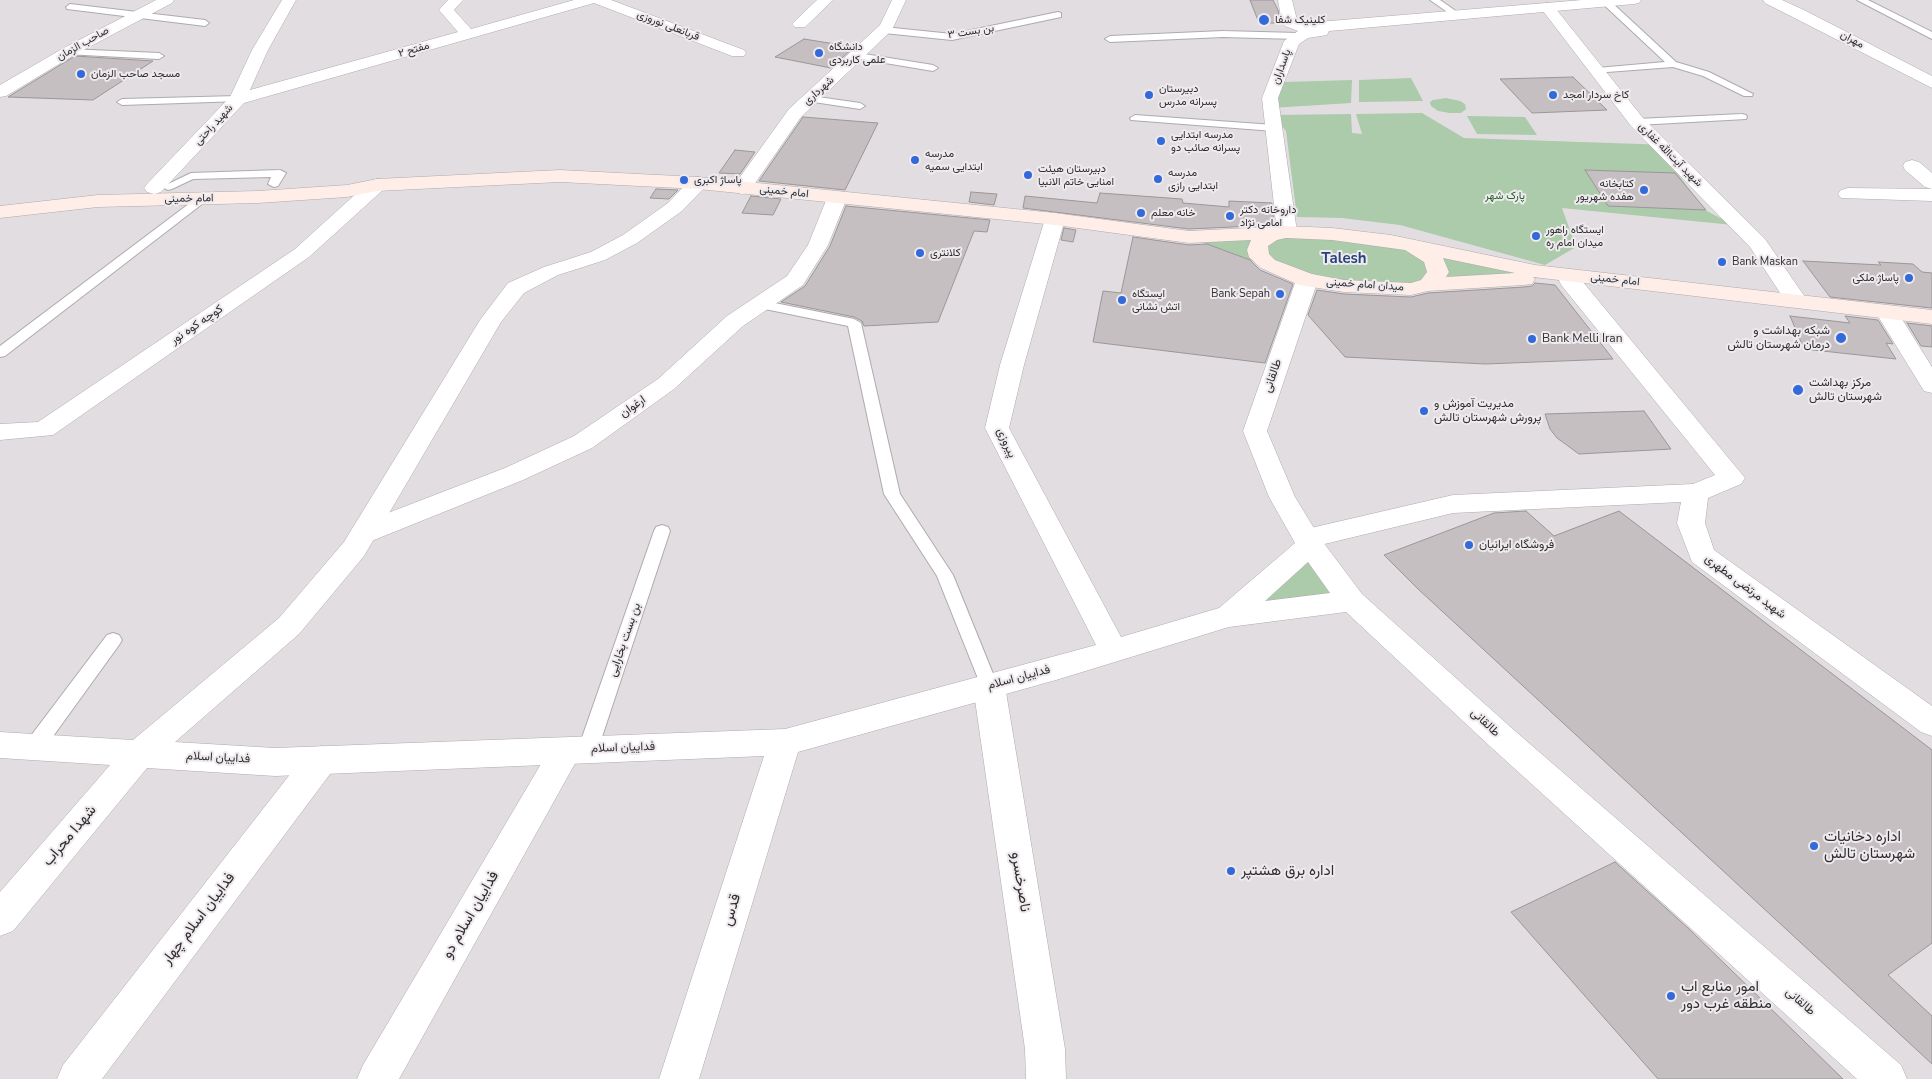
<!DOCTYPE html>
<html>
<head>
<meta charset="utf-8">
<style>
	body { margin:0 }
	canvas { display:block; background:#e2dde1 }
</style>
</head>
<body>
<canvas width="1932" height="1079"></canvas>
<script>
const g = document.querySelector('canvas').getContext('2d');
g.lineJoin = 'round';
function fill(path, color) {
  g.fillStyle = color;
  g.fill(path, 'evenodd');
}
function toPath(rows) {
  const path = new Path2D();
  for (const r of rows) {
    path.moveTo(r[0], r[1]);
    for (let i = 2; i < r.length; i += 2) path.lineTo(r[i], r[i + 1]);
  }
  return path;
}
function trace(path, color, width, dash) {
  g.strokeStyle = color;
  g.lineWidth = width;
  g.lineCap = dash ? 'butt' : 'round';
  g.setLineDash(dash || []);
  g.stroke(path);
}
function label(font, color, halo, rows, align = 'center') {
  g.font = font + ' "Nunito Sans",Vazirmatn,sans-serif';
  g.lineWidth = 4;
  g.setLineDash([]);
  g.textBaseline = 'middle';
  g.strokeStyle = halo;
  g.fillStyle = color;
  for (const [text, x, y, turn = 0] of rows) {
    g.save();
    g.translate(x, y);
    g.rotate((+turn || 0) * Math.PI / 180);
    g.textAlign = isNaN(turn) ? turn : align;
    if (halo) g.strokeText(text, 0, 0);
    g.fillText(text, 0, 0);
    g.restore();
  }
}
fill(toPath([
	[1411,78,1423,101,1359,102,1359,80],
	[1352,80,1351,103,1271,108,1284,82],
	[1446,98,1460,101,1465,104,1466,109,1461,113,1450,113,1438,111,1431,106,1430,102,1433,100],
	[1422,113,1464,138,1669,145,1677,173,1705,210,1733,225,1562,208,1576,247,1545,265,1400,225,1342,218,1297,217,1286,131,1272,115,1351,114,1352,133,1362,134,1356,114],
	[1467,116,1525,117,1537,135,1477,134],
	[1286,232,1412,247,1746,299,1540,278,1390,288,1280,271,1190,238],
	[1310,545,1352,601,1230,616]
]), '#abcbaa');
const building = toPath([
	[1250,0,1273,0,1278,10,1280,23,1259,23,1250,0],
	[804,39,854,47,831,68,775,57,804,39],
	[75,56,153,61,93,100,8,97,75,56],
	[1573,77,1607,110,1532,113,1500,79,1573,77],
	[803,117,878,123,845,190,759,181,803,117],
	[735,150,755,152,740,174,719,173,735,150],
	[1585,170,1675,173,1706,210,1608,206,1585,170],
	[656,189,678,190,669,199,650,198,656,189],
	[971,192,997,194,994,205,969,202,971,192],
	[1100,193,1182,199,1183,203,1229,207,1229,201,1272,203,1274,225,1189,229,1023,208,1025,196,1097,203,1100,193],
	[751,196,781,199,773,215,742,213,751,196],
	[846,206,990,220,987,232,974,231,938,322,864,326,862,321,854,317,781,302,805,286,830,246,846,206],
	[1064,228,1076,230,1073,242,1061,240,1064,228],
	[1133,237,1189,245,1207,244,1250,260,1260,270,1293,284,1265,363,1093,342,1103,291,1121,293,1133,237],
	[1803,261,1881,265,1878,262,1913,264,1922,272,1932,273,1932,308,1830,297,1803,261],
	[1535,283,1555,285,1613,359,1485,364,1345,357,1308,315,1317,290,1344,294,1411,297,1428,293,1524,287,1532,286,1535,283],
	[1790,316,1850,323,1845,316,1878,320,1893,344,1886,343,1896,359,1804,349,1790,316],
	[1907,323,1932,326,1932,347,1921,346,1907,323],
	[1644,411,1671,449,1579,454,1557,438,1550,429,1545,414,1644,411],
	[1526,511,1554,536,1619,511,1932,750,1932,943,1888,975,1932,1016,1932,1064,1417,588,1384,555,1494,513,1526,511],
	[1615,862,1689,929,1843,1079,1658,1079,1511,912,1615,862]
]);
fill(building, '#c5bfc1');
trace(building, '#9b9698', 1);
const service = toPath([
	[1430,0,1440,0,1463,16,1462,18,1456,18,1430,0],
	[1603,0,1609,0,1676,62,1709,72,1753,94,1752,96,1744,96,1703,76,1673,67,1594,73,1592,71,1597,68,1665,62,1603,4,1603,0],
	[1857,0,1868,0,1932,32,1932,39,1857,0],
	[70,4,205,20,209,23,205,26,67,9,66,7,70,4],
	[1058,12,1061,13,1061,17,952,40,884,33,879,30,884,27,952,34,1058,12],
	[1223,31,1298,33,1303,36,1298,39,1223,37,1110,42,1105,39,1110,36,1223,31],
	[68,49,159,53,164,56,159,59,65,54,63,52,68,49],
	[858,53,933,65,938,68,933,71,855,58,855,54,858,53],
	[238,96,243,99,242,101,122,105,117,102,122,99,238,96],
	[811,96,860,103,865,106,860,109,807,101,807,97,811,96],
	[1742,114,1746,115,1747,117,1746,119,1637,125,1632,122,1637,119,1742,114],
	[1135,115,1274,125,1279,128,1274,131,1131,120,1130,118,1135,115],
	[280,170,286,173,278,186,274,187,268,184,271,177,193,179,172,189,168,190,162,187,191,173,280,170],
	[202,196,206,197,208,199,206,201,5,356,0,357,0,346,198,197,202,196],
	[760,300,854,319,861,323,900,494,953,575,998,686,995,691,989,693,983,691,937,576,884,494,848,326,755,307,754,304,755,301,760,300],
	[662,525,668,527,670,531,598,749,595,755,588,757,581,755,578,749,654,531,656,527,662,525],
	[113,633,119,635,122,640,119,645,41,753,34,755,27,753,24,747,27,741,107,635,113,633]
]);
const minor = toPath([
	[156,0,174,0,172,3,74,55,6,96,0,97,0,85,62,49,156,0],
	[448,0,463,0,454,10,471,29,574,0,611,0,744,50,746,53,744,56,732,56,594,3,244,103,232,103,230,99,232,95,458,32,439,10,448,0],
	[817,0,833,0,805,27,795,27,792,24,795,21,817,0],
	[1763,0,1782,0,1804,10,1932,76,1932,88,1765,3,1763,0],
	[1547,3,1552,4,1643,118,1765,239,1807,300,1804,305,1796,307,1788,305,1750,247,1631,126,1540,7,1542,4,1547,3],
	[1912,160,1919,162,1932,173,1932,189,1925,187,1905,170,1903,166,1905,162,1912,160],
	[377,179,384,181,387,185,384,189,309,257,53,435,0,440,0,424,38,422,295,249,370,181,377,179],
	[1848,188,1932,189,1932,201,1841,198,1838,194,1841,190,1848,188],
	[837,192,844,194,847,198,828,245,803,285,743,326,674,389,592,448,523,480,374,540,364,542,354,540,350,533,354,526,505,468,574,436,658,379,727,316,787,276,808,245,827,198,830,194,837,192],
	[1570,275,1578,276,1745,478,1741,484,1708,498,1705,523,1714,550,1932,706,1932,736,1921,732,1692,562,1677,523,1681,502,1453,513,1308,548,1298,545,1294,538,1298,531,1453,495,1693,484,1715,475,1562,286,1559,281,1562,276,1570,275],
	[1887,306,1895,308,1932,367,1932,393,1924,391,1876,313,1879,308,1887,306],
	[989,674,1000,677,1005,686,1065,1049,1066,1079,1026,1079,1025,1049,973,686,978,677,989,674],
	[566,738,578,742,582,751,399,1079,357,1079,363,1065,554,742,566,738],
	[321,746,333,750,337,760,333,770,102,1079,57,1079,63,1065,309,750,321,746]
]);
const tertiary = toPath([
	[282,0,296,0,268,50,244,103,161,192,154,194,147,192,144,188,147,184,230,97,252,50,282,0],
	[892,0,906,0,892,30,801,117,749,192,742,194,735,192,732,188,789,109,880,25,892,0],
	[1278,0,1292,0,1297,20,1306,23,1582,0,1641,0,1639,3,1634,4,1329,31,1327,35,1308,38,1299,44,1278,98,1297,232,1294,236,1287,238,1280,236,1277,232,1262,98,1284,41,1298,31,1285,26,1282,23,1278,0],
	[698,177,705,179,707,183,705,187,682,211,637,243,605,260,558,275,524,293,501,322,364,556,299,634,175,742,275,748,785,729,1096,645,985,428,1000,365,1045,219,1048,215,1055,213,1062,215,1065,219,1024,365,1009,428,1121,637,1219,608,1295,543,1269,497,1243,431,1296,280,1299,275,1307,274,1315,275,1318,280,1267,431,1295,497,1320,538,1362,594,1515,731,1901,1065,1907,1079,1857,1079,1493,749,1346,612,1229,627,1056,680,798,752,699,1079,659,1079,764,756,275,776,147,768,13,931,0,936,0,892,110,765,0,758,0,732,133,740,279,618,344,542,480,320,508,283,544,267,591,252,623,235,668,203,691,179,698,177],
	[1308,562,1330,593,1265,601,1308,562]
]);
const secondary = toPath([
	[560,170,698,177,1055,213,1189,231,1286,226,1332,228,1391,235,1535,265,1932,310,1932,324,1533,277,1535,279,1532,284,1524,285,1428,291,1411,295,1344,292,1299,285,1261,268,1249,257,1247,250,1251,240,1189,243,1055,225,698,189,560,182,377,191,347,197,258,203,98,207,0,218,0,206,98,195,258,191,347,185,377,179,560,170],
	[1286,238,1332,240,1405,250,1424,262,1427,272,1421,280,1411,283,1344,280,1312,274,1275,260,1269,254,1268,246,1277,240,1286,238],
	[1443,258,1515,273,1446,277,1449,272,1443,258]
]);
trace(service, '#aeaaae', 2);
trace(minor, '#aeaaae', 1);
trace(tertiary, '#aeaaae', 1);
trace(secondary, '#aeaaae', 1);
fill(service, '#fff');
fill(minor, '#fff');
fill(tertiary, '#fff');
fill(secondary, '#feeee7');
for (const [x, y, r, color] of [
	[1264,20,6,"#3369d8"],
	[819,53,5,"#3369d8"],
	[81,74,5,"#3369d8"],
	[1149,95,5,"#3369d8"],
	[1553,95,5,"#3369d8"],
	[1161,141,5,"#3369d8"],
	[915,160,5,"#3369d8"],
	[1028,175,5,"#3369d8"],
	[1158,179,5,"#3369d8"],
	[684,180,5,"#3369d8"],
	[1644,190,5,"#3369d8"],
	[1141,213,5,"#3369d8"],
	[1230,216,5,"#3369d8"],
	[1536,236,5,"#3369d8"],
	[920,253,5,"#3369d8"],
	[1722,262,5,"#3369d8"],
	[1909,278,5,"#3369d8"],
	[1280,294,5,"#3369d8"],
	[1122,300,5,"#3369d8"],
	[1841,338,6,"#3369d8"],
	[1532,339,5,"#3369d8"],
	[1798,390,6,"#3369d8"],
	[1424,411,5,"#3369d8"],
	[1469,545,5,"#3369d8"],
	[1814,846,5,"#3369d8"],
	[1231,871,5,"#3369d8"],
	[1671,996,5,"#3369d8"]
]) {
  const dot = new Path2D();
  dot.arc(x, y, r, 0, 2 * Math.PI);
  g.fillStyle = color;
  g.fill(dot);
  trace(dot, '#efeaee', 2);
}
label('11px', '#302f30', '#efeaee', [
	["کلینیک شفا",1275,20],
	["دانشگاه",829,47],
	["علمی کاربردی",829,60],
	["مسجد صاحب الزمان",91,74],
	["دبیرستان",1159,89],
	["پسرانه مدرس",1159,102],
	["کاخ سردار امجد",1563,95],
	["مدرسه ابتدایی",1171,135],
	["پسرانه صائب دو",1171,148],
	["مدرسه",925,154],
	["ابتدایی سمیه",925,167],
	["دبیرستان هیئت",1038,169],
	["امنایی خاتم الانبیا",1038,182],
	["مدرسه",1168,173],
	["ابتدایی رازی",1168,186],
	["پاساژ اکبری",694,180],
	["کتابخانه",1634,184,"right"],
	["هفده شهریور",1634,197,"right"],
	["داروخانه دکتر",1240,210],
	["امامی نژاد",1240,223],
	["خانه معلم",1151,213],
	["ایستگاه راهور",1546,230],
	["میدان امام ره",1546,243],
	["کلانتری",930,253],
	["Bank Maskan",1732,262],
	["پاساژ ملکی",1899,278,"right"],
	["ایستگاه",1132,294],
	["اتش نشانی",1132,307],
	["Bank Sepah",1270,294,"right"]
], 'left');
label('11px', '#302f30', '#efeaee', [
	["قربانعلی نوروزی",668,26,21],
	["بن بست ۳",971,32,-9],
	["مهران",1852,40,28],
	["صاحب الزمان",83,44,-29],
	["مفتح ۲",414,50,-16],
	["پاسداران",1282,67,-70],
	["شهرداری",819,91,-42],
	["شهید راحتی",214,125,-47],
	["شهید آیت‌الله غفاری",1670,155,45],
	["امام خمینی",784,192,6],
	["امام خمینی",189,199,-1],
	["امام خمینی",1615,280,6],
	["میدان امام خمینی",1365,285,4]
]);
label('11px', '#1e6424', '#efeaee', [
	["پارک شهر",1505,196]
]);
label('12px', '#302f30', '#efeaee', [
	["کوچه کوه نور",197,325,-34],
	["طالقانی",1273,376,-71],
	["ارغوان",633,407,-35],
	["پیروزی",1006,443,66],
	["شهید مرتضی مطهری",1745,587,37],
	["بن بست بخارایی",625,640,-71],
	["فداییان اسلام",1019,678,-15],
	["طالقانی",1485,723,43],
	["فداییان اسلام",623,748,-2],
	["فداییان اسلام",218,758,3],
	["طالقانی",1800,1002,41]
]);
label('12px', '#302f30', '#efeaee', [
	["شبکه بهداشت و",1830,331,"right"],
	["درمان شهرستان تالش",1830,345,"right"],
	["Bank Melli Iran",1542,339],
	["مرکز بهداشت",1809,383],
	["شهرستان تالش",1809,397],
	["مدیریت آموزش و",1434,404],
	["پرورش شهرستان تالش",1434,418],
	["فروشگاه ایرانیان",1479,545]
], 'left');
label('bold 15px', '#27437b', '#efeaee', [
	["Talesh",1344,259]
]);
label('15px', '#302f30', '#efeaee', [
	["شهدا محراب",70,836,-50],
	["ناصرخسرو",1020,882,81],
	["قدس",732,910,-73],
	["فداییان اسلام دو",471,915,-60],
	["فداییان اسلام چهار",199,919,-53]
]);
label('15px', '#302f30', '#efeaee', [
	["اداره دخانیات",1824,837],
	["شهرستان تالش",1824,854],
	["اداره برق هشتپر",1241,871],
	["امور منابع اب",1681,987],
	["منطقه غرب دور",1681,1004]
], 'left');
</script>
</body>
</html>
